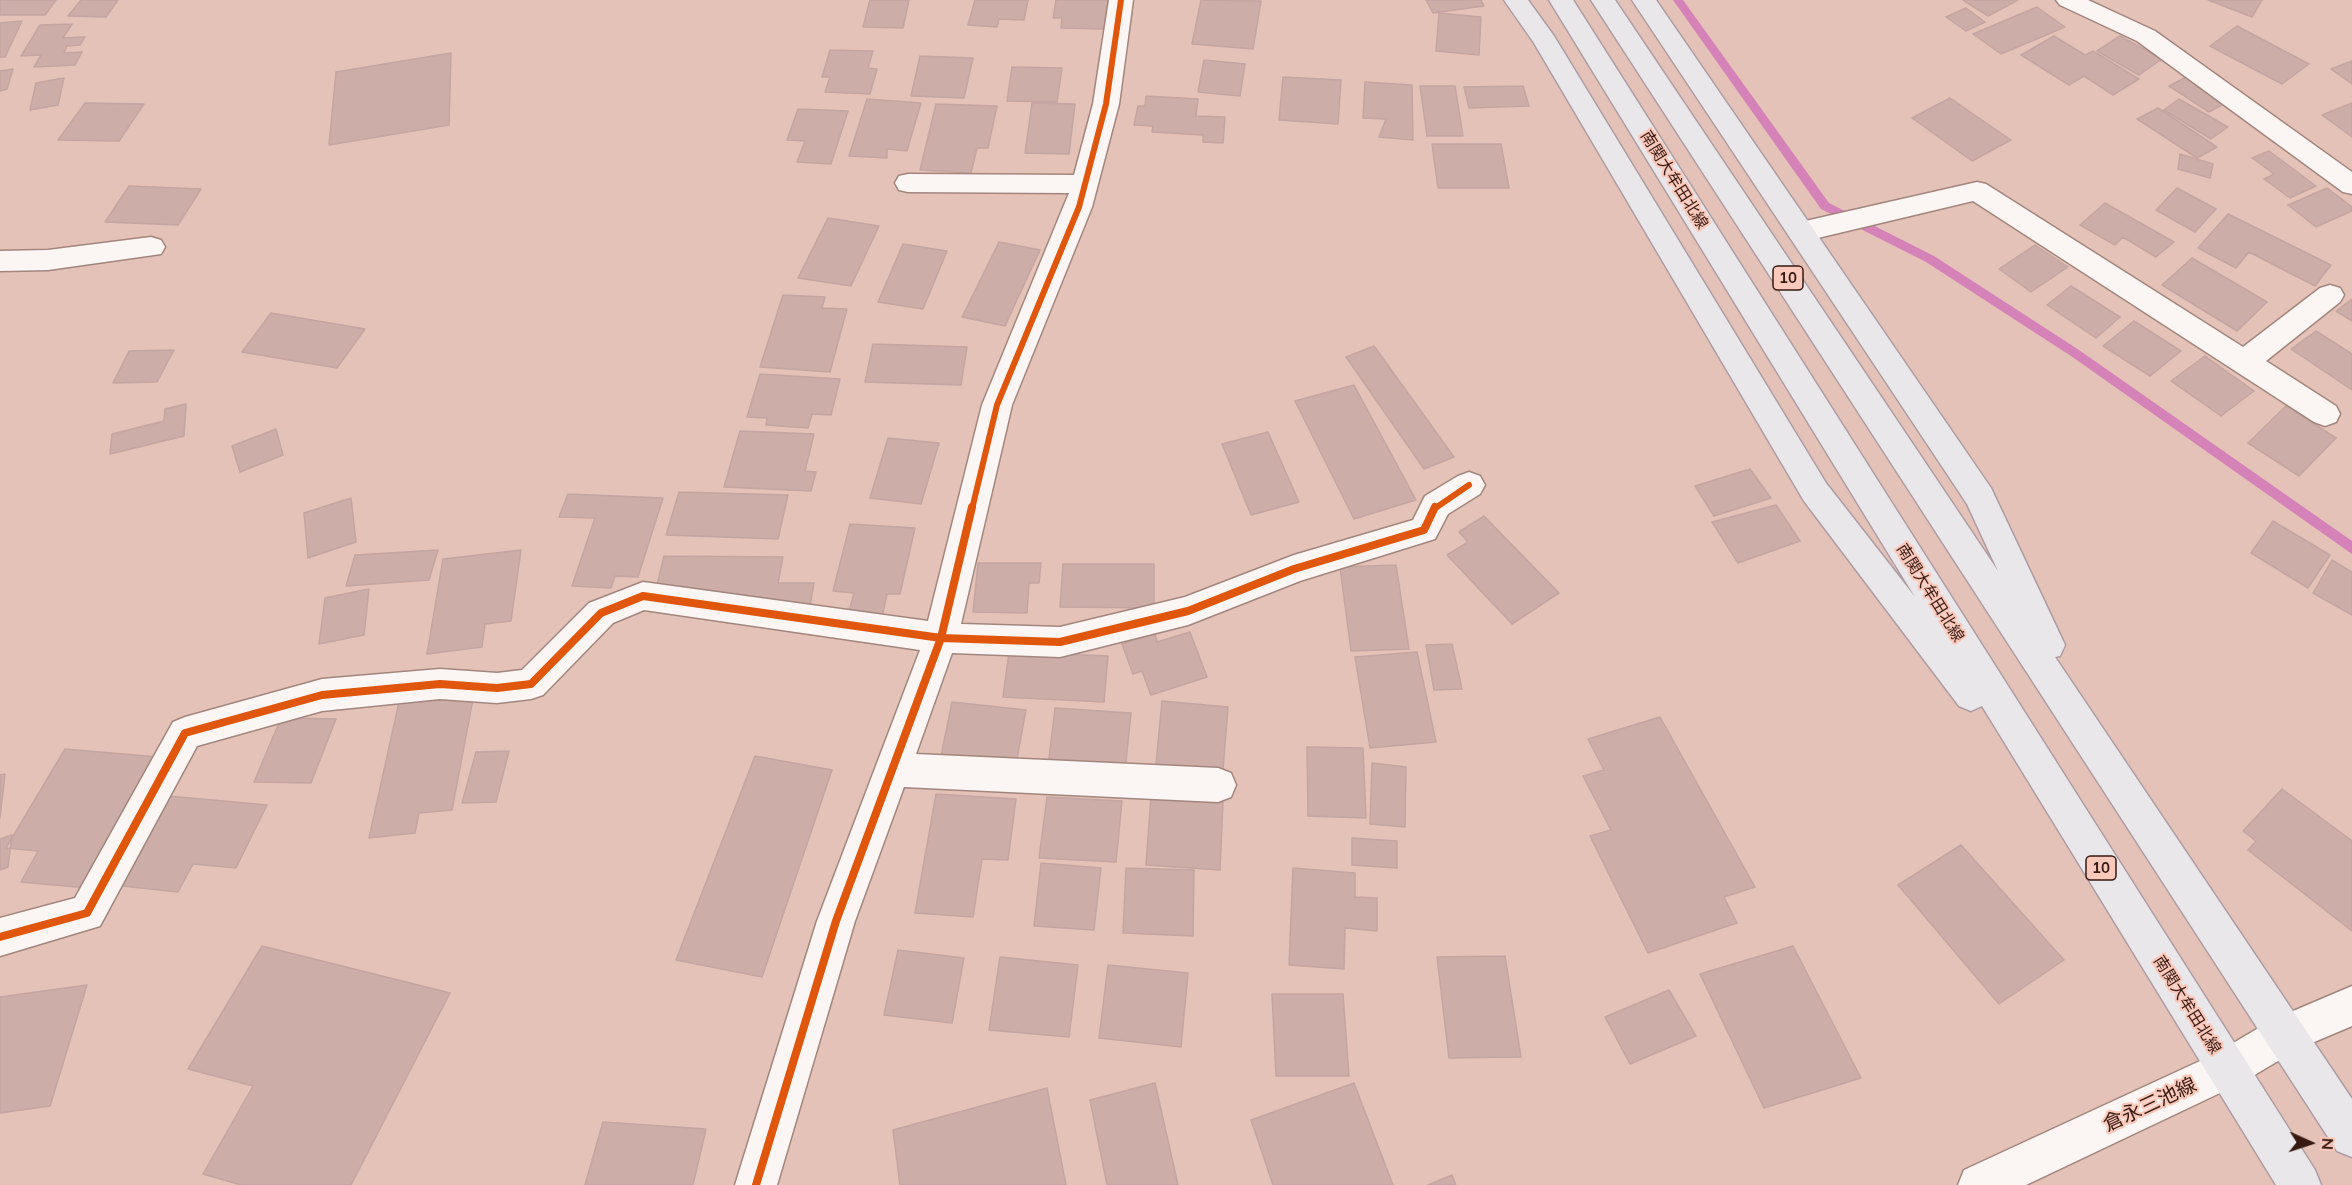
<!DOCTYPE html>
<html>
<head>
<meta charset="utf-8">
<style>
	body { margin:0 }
	#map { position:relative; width:2352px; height:1185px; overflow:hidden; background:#e5c2b8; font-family:Mulish,sans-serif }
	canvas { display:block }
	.north { position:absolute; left:2280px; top:1113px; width:60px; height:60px; -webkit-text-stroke:4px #fac9bb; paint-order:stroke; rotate:93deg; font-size:16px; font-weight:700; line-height:24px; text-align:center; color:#371911 }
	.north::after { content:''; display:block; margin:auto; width:21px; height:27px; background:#371911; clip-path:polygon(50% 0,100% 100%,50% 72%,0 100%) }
</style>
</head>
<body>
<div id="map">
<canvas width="2352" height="1185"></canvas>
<div class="north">N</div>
</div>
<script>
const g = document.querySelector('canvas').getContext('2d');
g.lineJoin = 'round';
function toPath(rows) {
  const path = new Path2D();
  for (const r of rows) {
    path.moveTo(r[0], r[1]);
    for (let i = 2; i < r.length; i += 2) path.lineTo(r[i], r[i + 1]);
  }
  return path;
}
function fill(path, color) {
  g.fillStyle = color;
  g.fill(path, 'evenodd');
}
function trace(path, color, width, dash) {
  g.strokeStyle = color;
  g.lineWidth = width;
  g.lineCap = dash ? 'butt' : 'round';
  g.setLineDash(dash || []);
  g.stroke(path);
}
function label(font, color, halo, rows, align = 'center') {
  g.font = font + ' Mulish,"Noto Sans JP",sans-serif';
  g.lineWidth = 4.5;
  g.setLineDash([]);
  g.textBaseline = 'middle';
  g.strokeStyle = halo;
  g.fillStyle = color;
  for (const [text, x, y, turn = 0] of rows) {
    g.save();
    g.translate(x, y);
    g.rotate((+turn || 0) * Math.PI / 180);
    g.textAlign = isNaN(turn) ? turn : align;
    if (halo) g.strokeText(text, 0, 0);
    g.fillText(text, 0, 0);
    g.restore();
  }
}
fill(toPath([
	[1673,0,1683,0,1829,203,1934,256,2079,350,2352,541,2352,554,2071,356,1926,262,1821,209,1673,0]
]), '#d482b7');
const building = toPath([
	[0,0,56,0,45,15,0,15,0,0],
	[81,0,118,0,106,17,68,16,81,0],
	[870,0,909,0,903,28,863,27,870,0],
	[975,0,1028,0,1024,20,999,19,997,27,968,25,975,0],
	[1056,0,1108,0,1105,29,1061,28,1062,18,1053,18,1056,0],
	[1201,0,1261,1,1253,49,1192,44,1201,0],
	[1426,0,1481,0,1484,6,1433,13,1426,0],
	[1963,0,2018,0,1988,16,1963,0],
	[2208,0,2262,0,2252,17,2208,0],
	[2037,7,2065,27,2001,54,1973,34,2037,7],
	[1966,8,1985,22,1966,31,1946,17,1966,8],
	[1439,13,1481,17,1479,55,1436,51,1439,13],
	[22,21,5,57,0,57,0,23,22,21],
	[72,24,63,38,85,37,80,45,67,46,64,53,82,52,75,65,34,67,41,55,21,56,40,25,72,24],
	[2237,26,2309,64,2282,84,2210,46,2237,26],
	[2054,36,2085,55,2093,51,2139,79,2113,95,2084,76,2069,85,2021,55,2054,36],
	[2120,36,2162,59,2139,75,2097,51,2120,36],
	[830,50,873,51,868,68,877,69,870,94,825,92,830,77,822,77,830,50],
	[451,53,449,125,329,145,336,72,451,53],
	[920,56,973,58,964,98,911,96,920,56],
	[1204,60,1245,64,1240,96,1198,92,1204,60],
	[2352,61,2352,84,2331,69,2352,61],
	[1012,67,1062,68,1057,102,1007,101,1012,67],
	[13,69,7,89,0,91,0,71,13,69],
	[2188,76,2229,101,2209,112,2169,86,2188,76],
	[1283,77,1341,80,1338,124,1279,120,1283,77],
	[64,78,58,105,30,110,36,83,64,78],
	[1365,82,1412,85,1413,140,1379,137,1386,119,1363,118,1365,82],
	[1420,86,1455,86,1463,136,1427,136,1420,86],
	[1523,86,1529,106,1469,108,1464,87,1523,86],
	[1146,96,1198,99,1196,116,1225,117,1223,143,1203,142,1203,135,1152,132,1153,126,1134,125,1138,106,1145,106,1146,96],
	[1950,98,2011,140,1972,161,1912,118,1950,98],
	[867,99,921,103,907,151,887,149,887,158,849,156,867,99],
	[2179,99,2228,127,2211,139,2164,110,2179,99],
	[85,103,144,104,119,141,58,140,85,103],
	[1032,103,1075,104,1069,154,1025,153,1032,103],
	[2352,103,2352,137,2322,115,2352,103],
	[936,104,997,106,988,148,977,148,971,173,920,170,936,104],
	[2158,108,2217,147,2197,158,2137,119,2158,108],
	[798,109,848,111,831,164,797,162,805,141,787,140,798,109],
	[1432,144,1501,144,1509,188,1438,188,1432,144],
	[2269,151,2316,186,2290,198,2264,179,2274,174,2252,158,2269,151],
	[2180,154,2213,164,2210,178,2178,169,2180,154],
	[129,186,201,189,178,225,105,222,129,186],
	[2177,188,2216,209,2195,232,2156,210,2177,188],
	[2327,188,2352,207,2352,211,2316,227,2288,205,2327,188],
	[2105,203,2174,242,2156,257,2123,237,2115,245,2080,225,2105,203],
	[2228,214,2331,265,2315,286,2249,252,2236,268,2198,248,2228,214],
	[828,218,879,226,851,286,798,278,828,218],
	[999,242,1040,250,1005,326,962,317,999,242],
	[903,244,947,251,923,309,878,302,903,244],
	[2035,245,2068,267,2031,292,1999,269,2035,245],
	[2192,258,2267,302,2237,331,2162,285,2192,258],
	[2071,286,2120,317,2096,338,2047,305,2071,286],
	[783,295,825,297,822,308,847,309,830,372,760,367,783,295],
	[2352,299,2352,321,2336,311,2352,299],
	[271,313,365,329,337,368,242,352,271,313],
	[2134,321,2181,351,2150,376,2103,346,2134,321],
	[2316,331,2352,354,2352,390,2291,349,2316,331],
	[873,344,967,347,961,385,865,382,873,344],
	[1374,346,1454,457,1424,469,1346,357,1374,346],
	[174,350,157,382,113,383,129,351,174,350],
	[2205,356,2254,391,2221,416,2171,381,2205,356],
	[760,374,840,379,831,415,812,414,808,428,766,425,767,418,747,417,760,374],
	[1354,385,1416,500,1354,519,1295,401,1354,385],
	[186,404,184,436,110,454,112,434,164,421,165,409,186,404],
	[2286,406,2336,438,2299,476,2248,443,2286,406],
	[276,429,283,455,240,472,232,446,276,429],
	[740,431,814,434,805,471,816,472,811,491,724,487,740,431],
	[1268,432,1299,502,1251,515,1222,444,1268,432],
	[888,438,939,443,921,504,870,498,888,438],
	[1750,469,1771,498,1714,516,1695,486,1750,469],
	[679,492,788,495,778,539,666,535,679,492],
	[568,494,663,498,638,577,615,576,611,588,572,586,595,518,559,517,568,494],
	[351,498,356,542,308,558,304,513,351,498],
	[1776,505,1800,541,1738,563,1712,522,1776,505],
	[1484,516,1559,593,1512,624,1447,555,1468,542,1459,532,1484,516],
	[2273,521,2330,555,2308,588,2251,553,2273,521],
	[850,524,915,528,900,594,887,594,882,617,848,615,854,593,833,591,850,524],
	[438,550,429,580,346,586,355,555,438,550],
	[521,550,511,621,485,624,482,647,427,654,443,559,521,550],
	[664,556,783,557,778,583,814,583,810,606,652,605,664,556],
	[2332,560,2352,572,2352,615,2313,593,2332,560],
	[978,563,1041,563,1039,583,1029,583,1027,613,973,612,978,563],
	[1063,564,1154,564,1154,608,1060,607,1063,564],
	[1396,565,1409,649,1351,651,1340,567,1396,565],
	[369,589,364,635,319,644,325,598,369,589],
	[1190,632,1207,677,1151,695,1142,671,1133,674,1122,644,1155,634,1157,642,1190,632],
	[1452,644,1462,689,1434,690,1426,645,1452,644],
	[1009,652,1108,656,1104,702,1003,697,1009,652],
	[1417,652,1436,742,1370,748,1355,657,1417,652],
	[474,694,452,810,419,813,415,833,369,838,399,702,474,694],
	[1162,701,1228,707,1223,770,1156,764,1162,701],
	[952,702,1026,710,1016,764,941,756,952,702],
	[1055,708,1131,713,1125,771,1048,767,1055,708],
	[1660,717,1755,887,1724,897,1737,923,1648,953,1590,836,1611,830,1583,776,1604,770,1588,739,1660,717],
	[281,718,336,719,311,783,254,782,281,718],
	[1307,747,1363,748,1366,818,1308,816,1307,747],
	[65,749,158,757,87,888,21,882,38,851,6,848,65,749],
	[509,751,496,802,462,803,476,752,509,751],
	[755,756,832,770,762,977,676,960,755,756],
	[1372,763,1406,767,1405,827,1370,824,1372,763],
	[5,774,0,818,0,775,5,774],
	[2282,789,2352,841,2352,931,2248,850,2256,841,2243,831,2282,789],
	[936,794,1016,799,1008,860,982,859,973,917,915,913,936,794],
	[169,796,267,805,236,868,193,864,178,892,122,886,169,796],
	[1151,796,1223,801,1220,870,1146,865,1151,796],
	[1047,797,1122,801,1116,862,1039,858,1047,797],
	[12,835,8,867,0,870,0,839,12,835],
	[1352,838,1397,841,1397,868,1352,865,1352,838],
	[1961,845,2064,960,1999,1004,1898,885,1961,845],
	[1041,863,1101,868,1094,930,1034,926,1041,863],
	[1126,868,1194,870,1193,936,1123,933,1126,868],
	[1293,868,1355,873,1355,897,1377,898,1377,931,1345,928,1344,969,1289,965,1293,868],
	[262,946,450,993,351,1185,241,1185,203,1174,253,1086,188,1069,262,946],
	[1793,946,1861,1078,1764,1108,1700,974,1793,946],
	[898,950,964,958,952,1023,884,1015,898,950],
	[1505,956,1521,1057,1449,1058,1437,957,1505,956],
	[1000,957,1078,965,1069,1037,989,1030,1000,957],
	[1108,965,1188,973,1181,1047,1099,1038,1108,965],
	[87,985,50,1106,0,1113,0,997,87,985],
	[1669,990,1696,1036,1630,1064,1605,1017,1669,990],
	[1272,994,1343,994,1349,1076,1276,1076,1272,994],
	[1155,1083,1178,1185,1107,1185,1090,1100,1155,1083],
	[1354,1083,1393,1185,1273,1185,1251,1120,1354,1083],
	[1047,1088,1066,1185,900,1185,893,1130,1047,1088],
	[603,1122,706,1129,693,1185,585,1185,603,1122],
	[1452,1175,1456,1185,1428,1185,1452,1175]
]);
fill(building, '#ccada8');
trace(building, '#c4a5a1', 1.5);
const street = toPath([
	[1109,0,1133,0,1119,104,1092,207,1012,405,961,624,1060,627,1185,597,1294,555,1413,520,1425,496,1458,476,1469,472,1480,476,1485,485,1480,494,1448,514,1435,539,1300,581,1188,625,1060,657,952,653,916,754,1218,768,1231,773,1236,785,1231,797,1218,802,904,787,855,921,777,1185,735,1185,817,921,920,650,644,610,613,623,543,695,531,699,497,703,440,699,322,711,197,746,100,926,0,956,0,918,75,898,173,722,185,717,322,679,440,669,497,673,522,670,589,603,643,582,928,621,982,405,1069,193,908,192,899,190,895,183,899,176,908,174,1074,175,1093,104,1109,0],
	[2056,0,2088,0,2155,31,2352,172,2352,194,2343,192,2137,41,2060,5,2056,0],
	[1977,182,1986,184,2243,347,2320,288,2330,285,2340,288,2344,295,2340,302,2266,361,2336,406,2340,414,2336,422,2325,426,2314,422,1973,201,1801,242,1791,239,1787,232,1791,225,1801,222,1977,182],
	[151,237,161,240,165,247,161,254,48,270,0,271,0,251,48,250,151,237]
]);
const secondary = toPath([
	[2352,986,2352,1026,2300,1048,2241,1083,2026,1185,1958,1185,1964,1170,2213,1055,2272,1020,2352,986]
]);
const primary = toPath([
	[1504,0,1528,0,1554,36,1826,483,1915,597,1549,0,1573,0,2315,1170,2321,1185,2276,1185,1982,706,1971,711,1959,706,1804,501,1534,43,1504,0],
	[1591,0,1615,0,1998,571,1967,504,1632,0,1656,0,1991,488,2065,645,2060,656,2055,657,2352,1099,2352,1157,2337,1151,1591,0]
]);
trace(street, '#a2867e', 3);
trace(secondary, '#a2867e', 3);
trace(primary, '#ad9da3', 3);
fill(street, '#fbf6f4');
fill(secondary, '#fbf6f4');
fill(primary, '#eae7eb');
trace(toPath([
	[972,509,997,405,1079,207,1106,104,1121,0],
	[1434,509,1469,485]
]), '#df560c', 6);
trace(toPath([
	[0,937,87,913,185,733,322,695,440,684,497,688,531,684,601,613,643,596,941,638,1060,642,1188,611,1294,569,1424,530,1435,507],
	[756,1185,836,921,941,638,972,507]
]), '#df560c', 8);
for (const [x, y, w] of [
	[1788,278,30],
	[2101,868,30]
]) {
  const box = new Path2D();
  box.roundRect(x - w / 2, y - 12, w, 24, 4.5);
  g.fillStyle = '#fac9bb';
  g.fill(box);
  trace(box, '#371911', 1.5);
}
label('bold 15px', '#371911', null, [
	["10",1788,278],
	["10",2101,868]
]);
label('16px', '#371911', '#fac9bb', [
	["南関大牟田北線",1674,180,58],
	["南関大牟田北線",1930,593,58],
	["南関大牟田北線",2187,1005,58]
]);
label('20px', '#371911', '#fac9bb', [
	["倉永三池線",2150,1105,-25]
]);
</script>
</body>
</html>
